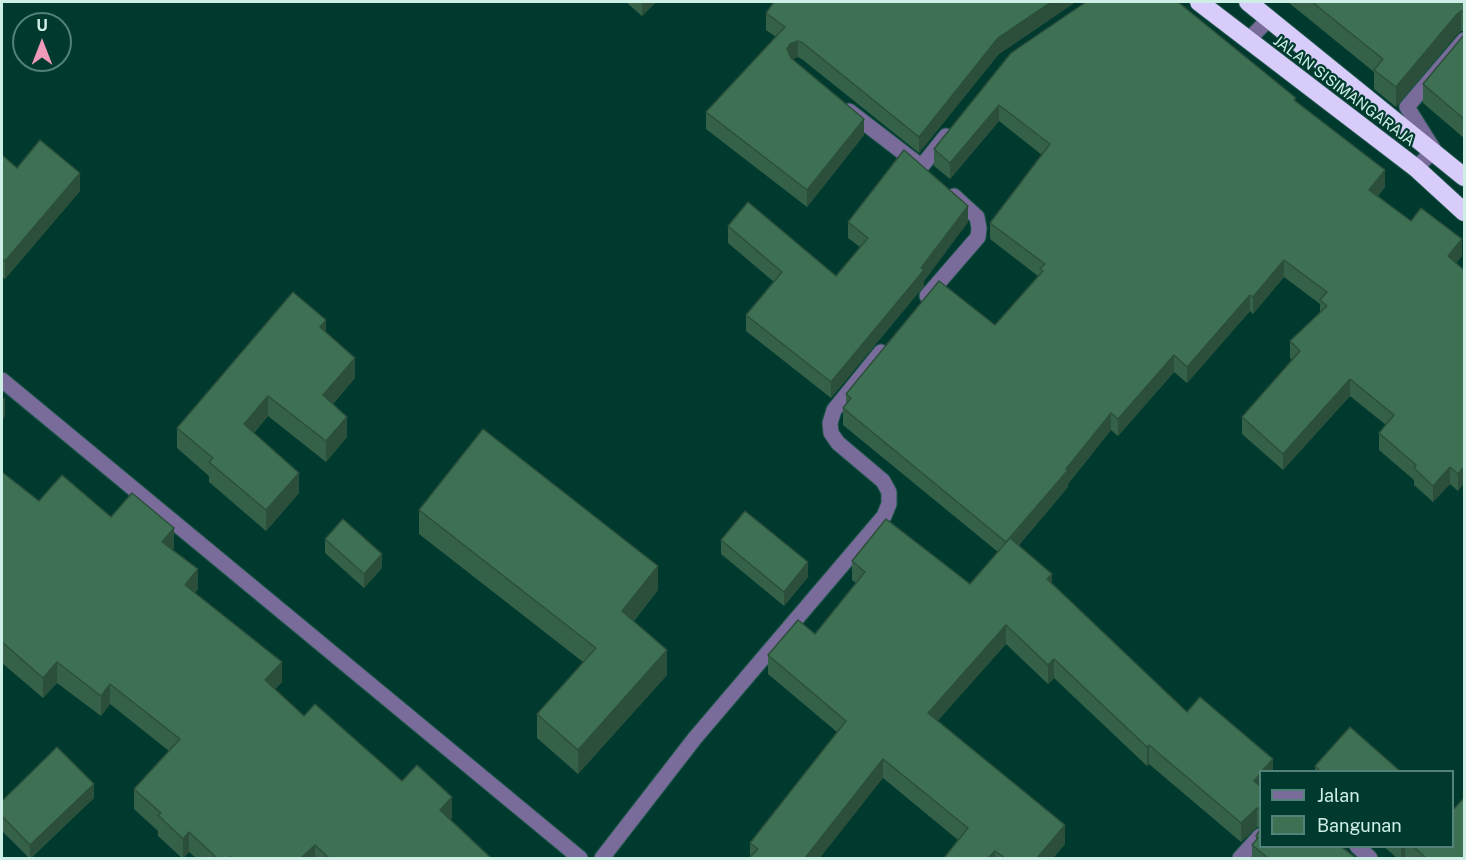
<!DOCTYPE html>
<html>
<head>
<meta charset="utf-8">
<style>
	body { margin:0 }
	#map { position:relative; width:1466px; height:860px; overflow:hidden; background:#003a2f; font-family:"Public Sans",sans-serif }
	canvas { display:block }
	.frame { position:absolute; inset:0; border:3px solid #ceefe6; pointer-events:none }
	.legend { position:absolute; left:1259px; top:770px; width:195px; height:78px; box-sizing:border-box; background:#003a2f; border:2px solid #528278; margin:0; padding:8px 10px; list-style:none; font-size:18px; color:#ceefe6 }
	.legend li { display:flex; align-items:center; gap:12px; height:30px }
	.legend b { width:30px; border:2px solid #528278 }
	.north { position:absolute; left:12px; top:12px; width:60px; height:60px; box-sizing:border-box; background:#003a2f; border:2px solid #528278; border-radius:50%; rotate:0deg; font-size:16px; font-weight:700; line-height:24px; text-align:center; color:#ceefe6 }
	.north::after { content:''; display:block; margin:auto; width:21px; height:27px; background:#ef9ab8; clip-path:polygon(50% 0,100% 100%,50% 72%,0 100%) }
</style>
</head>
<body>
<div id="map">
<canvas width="1466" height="860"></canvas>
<div class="frame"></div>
<ul class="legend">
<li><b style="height:8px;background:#796c9a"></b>Jalan</li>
<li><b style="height:16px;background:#3e7154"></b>Bangunan</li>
</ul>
<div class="north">U</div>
</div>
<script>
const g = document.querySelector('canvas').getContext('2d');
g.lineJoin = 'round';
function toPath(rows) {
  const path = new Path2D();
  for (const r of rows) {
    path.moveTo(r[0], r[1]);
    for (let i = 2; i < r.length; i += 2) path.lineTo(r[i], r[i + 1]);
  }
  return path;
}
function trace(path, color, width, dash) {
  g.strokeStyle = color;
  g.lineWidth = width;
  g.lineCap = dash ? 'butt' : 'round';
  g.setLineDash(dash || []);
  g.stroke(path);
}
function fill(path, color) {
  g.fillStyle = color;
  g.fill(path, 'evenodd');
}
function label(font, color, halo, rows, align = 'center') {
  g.font = font + ' "Public Sans",sans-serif';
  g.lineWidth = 4.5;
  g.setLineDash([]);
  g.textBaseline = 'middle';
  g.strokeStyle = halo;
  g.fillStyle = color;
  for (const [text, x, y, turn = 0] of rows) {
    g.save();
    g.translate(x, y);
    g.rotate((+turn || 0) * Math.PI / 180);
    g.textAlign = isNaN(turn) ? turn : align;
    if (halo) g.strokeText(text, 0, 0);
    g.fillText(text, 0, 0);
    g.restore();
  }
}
const minor = toPath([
	[1248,40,1269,19,1260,12],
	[849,111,918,164],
	[921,167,946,136],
	[1416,168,1434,150,1407,107,1464,40],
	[927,296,978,237,979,228,977,217,954,196],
	[2,380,580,858],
	[1357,846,1370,858],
	[602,858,695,738,884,516,889,504,889,492,883,481,838,443,831,433,830,423,834,410,881,352],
	[1240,858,1260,836]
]);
const highway = toPath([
	[1199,2,1416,168,1464,212],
	[1248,2,1464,177]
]);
trace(minor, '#21574c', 17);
trace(highway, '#21574c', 20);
trace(minor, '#796c9a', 15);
trace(highway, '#d8ccfa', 18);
fill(toPath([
	[626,2,656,2,642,16],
	[1086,2,1296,101,1385,187,1378,196,1411,221,1462,256,1456,263,1464,270,1458,491,1450,484,1433,502,1414,485,1414,480,1379,450,1379,433,1386,425,1350,396,1283,470,1242,434,1242,417,1292,360,1290,358,1290,341,1320,313,1320,304,1284,277,1253,314,1250,311,1187,383,1174,372,1118,436,1111,430,1068,484,1068,487,1019,545,1052,583,1187,712,1273,771,1260,771,1260,828,1257,827,1241,842,1149,764,1147,766,1054,678,1048,684,1006,644,937,721,1065,844,1053,858,944,858,958,840,883,778,750,858,750,843,837,732,768,674,768,655,815,634,856,583,852,580,852,561,970,584,998,552,843,425,843,408,846,404,846,394,995,325,1038,276,990,239,990,223,1042,155,999,121,950,179,934,166,934,149],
	[1288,2,1464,2,1464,31,1461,31,1457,34,1396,107,1374,89,1374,72],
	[766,13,998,55,919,153,803,60,798,57,793,59,864,135,807,207,706,129,706,112,776,37,766,30],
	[1464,35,1464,138,1423,103,1423,84],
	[2,155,17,168,80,191,5,279,2,277],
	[848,222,968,222,924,281,924,286,831,398,746,331,746,315,774,282,728,243,728,226,836,276,860,247,848,238],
	[326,332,355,378,333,404,347,437,326,462,268,416,254,433,299,493,266,531,209,482,209,476,177,448,177,428],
	[2,472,39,501,111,517,174,548,172,550,198,589,195,593,282,682,275,689,304,716,402,781,452,818,450,819,491,858,196,858,189,852,183,858,182,858,158,836,158,831,134,809,134,789,169,751,110,704,101,716,57,683,43,698,2,663],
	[419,510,658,590,634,621,667,675,578,774,537,738,537,714,583,662,419,534],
	[325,539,382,568,364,588,325,553],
	[721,540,808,577,784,606,721,554],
	[1315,766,1400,771,1315,771],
	[94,798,31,858,29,858,2,831,2,842,2,801],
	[1256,836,1356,858,1252,858,1252,845,1256,841],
	[1383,846,1452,846,1464,858,1397,858]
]), '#356148');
fill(toPath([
	[642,2,656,2,642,16],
	[1051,2,1076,2,998,55,919,153,919,137,998,38],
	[1461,11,1461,31,1457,34,1396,107,1396,87,1457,14],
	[798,41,798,57,790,60,787,49,790,44],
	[999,105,999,121,950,179,950,163],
	[864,119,864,135,807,207,807,190],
	[1385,170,1385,187,1369,206,1369,190],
	[80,173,80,191,5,279,5,261],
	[968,206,968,222,924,281,924,286,831,398,831,382,921,268],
	[1462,239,1462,256,1448,273,1448,256],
	[1284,260,1284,277,1253,314,1253,297],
	[1250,295,1250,311,1187,383,1187,367],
	[326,320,326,340,320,327],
	[1174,355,1174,372,1118,436,1118,419],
	[355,358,355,378,323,415,323,395],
	[1350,379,1350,396,1283,470,1283,454],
	[268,396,268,416,244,444,244,424],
	[5,397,5,417,2,420,2,400],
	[1111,413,1111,430,1068,484,1068,487,1007,559,1007,543],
	[347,417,347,437,326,462,326,441],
	[1450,467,1450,484,1433,502,1433,486],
	[1464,467,1464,484,1458,491,1458,474],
	[299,473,299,493,266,531,266,510],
	[174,528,174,548,162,562,162,542],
	[382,554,382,568,364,588,364,574],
	[808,562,808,577,784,606,784,592],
	[658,566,658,590,622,635,622,611],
	[198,569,198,589,185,605,185,585],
	[1052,574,1052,593,1047,579],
	[1006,625,1006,644,928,732,928,713],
	[667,650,667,675,578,774,578,750],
	[1054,659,1054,678,1048,684,1048,665],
	[57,662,57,683,43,698,43,678],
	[282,662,282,682,265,700,265,680],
	[110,684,110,704,101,716,101,696],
	[1149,745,1149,764,1147,766,1147,747],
	[883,759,883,778,820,858,805,858],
	[1273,759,1273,771,1262,771],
	[1260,774,1260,793,1254,781],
	[94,784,94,798,30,858,30,845],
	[452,797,452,818,440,830,440,810],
	[1257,808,1257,827,1241,842,1241,823],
	[1065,825,1065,844,1053,858,1037,858],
	[189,832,189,852,183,858,183,839],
	[315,845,315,858,301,858],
	[1401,846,1405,846,1405,858,1401,858],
	[995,851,995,858,988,858]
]), '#2b4f3b');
const building = toPath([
	[774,2,1051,2,998,38,919,137,803,43,798,41,790,44,787,49,791,58,864,119,807,190,706,112,785,27,766,13,774,2],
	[1086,2,1178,2,1296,98,1294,100,1385,170,1369,190,1411,221,1421,208,1462,239,1448,256,1464,270,1464,467,1458,474,1450,467,1433,486,1414,468,1416,465,1379,433,1394,415,1350,379,1283,454,1242,417,1300,351,1290,341,1327,306,1320,300,1327,292,1284,260,1253,297,1250,295,1187,367,1174,355,1118,419,1111,413,1066,469,1068,470,1006,542,843,408,851,398,846,394,939,281,995,325,1043,271,1040,269,1045,264,990,223,1050,144,999,105,950,163,934,149,1011,53,1086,2],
	[1312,2,1464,2,1464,12,1461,11,1457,14,1396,87,1374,70,1383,59,1312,2],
	[1464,35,1464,119,1423,84,1464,35],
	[40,140,80,173,5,261,2,259,2,155,17,168,40,140],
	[904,150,968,206,921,268,924,270,831,382,746,315,782,272,728,226,748,202,836,276,868,238,848,222,904,150],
	[293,292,326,320,320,327,355,358,323,395,347,417,326,441,268,396,244,424,299,473,266,510,209,462,213,458,177,428,293,292],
	[483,429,658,566,622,611,667,650,578,750,537,714,596,648,419,510,483,429],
	[2,472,39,501,62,475,111,517,132,493,174,528,162,542,198,569,185,585,282,662,265,680,304,716,315,704,402,781,417,765,452,797,440,810,491,858,329,858,315,845,301,858,232,858,230,857,229,858,217,858,189,832,183,839,158,815,161,813,134,789,180,739,110,684,101,696,57,662,43,678,2,642,2,472],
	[745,511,808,562,784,592,721,540,745,511],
	[343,519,382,554,364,574,325,539,343,519],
	[886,519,970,584,1010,538,1052,574,1047,579,1187,712,1200,697,1273,759,1262,771,1260,771,1260,774,1254,781,1260,786,1260,809,1257,808,1241,823,1149,745,1147,747,1054,659,1048,665,1006,625,928,713,1065,825,1037,858,1005,858,995,851,988,858,944,858,968,828,883,759,805,858,749,858,758,849,750,843,846,721,768,655,798,620,815,634,865,572,852,561,886,519],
	[1350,727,1400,771,1320,771,1315,766,1350,727],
	[57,747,94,784,30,845,2,816,2,801,57,747],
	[1464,798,1464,858,1426,858,1413,846,1452,846,1452,811,1464,798],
	[1260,830,1260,846,1340,846,1356,858,1268,858,1252,845,1258,838,1256,836,1260,830]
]);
fill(building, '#3e7154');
trace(building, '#2b4f3b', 1.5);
label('15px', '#ceefe6', '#003a2f', [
	["JALAN SISIMANGARAJA",1344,91,37]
]);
</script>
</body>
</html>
